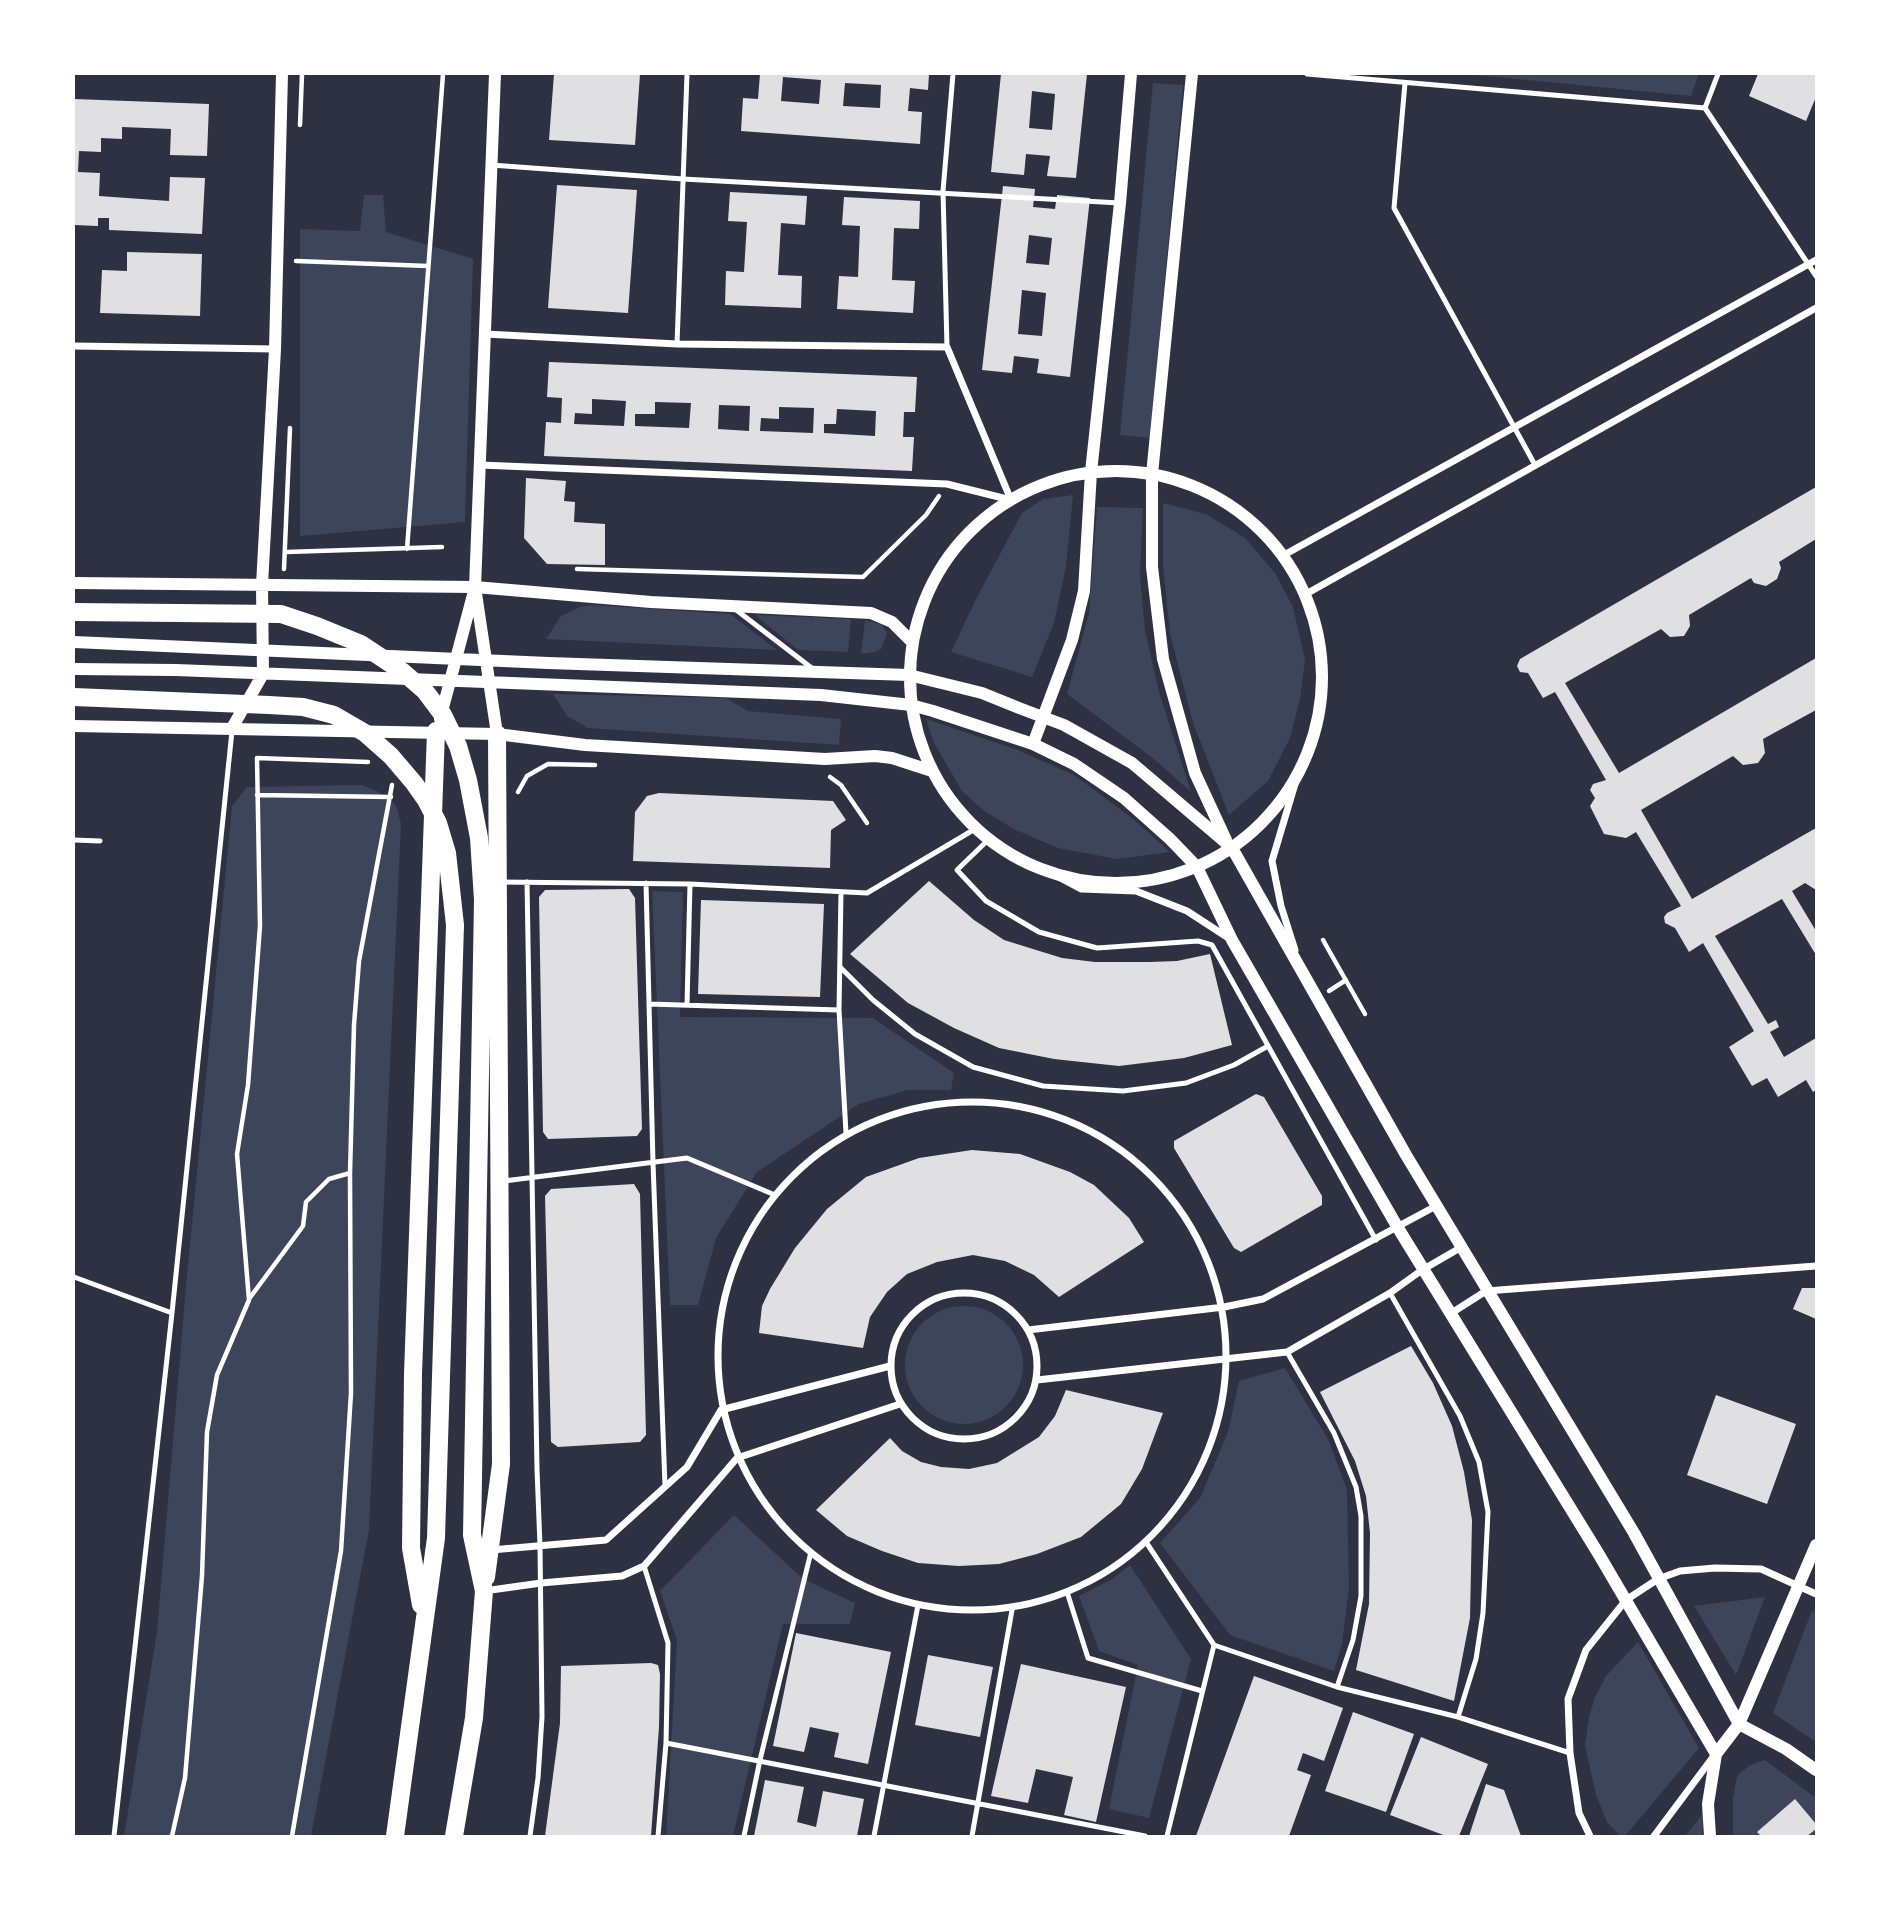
<!DOCTYPE html>
<html>
<head>
<meta charset="utf-8">
<style>
	body { margin:0 }
	#map { position:relative; width:1890px; height:1910px; overflow:hidden; background:#2d3142; font-family:"Playfair Display",serif }
	canvas { display:block }
	.frame { position:absolute; inset:0; border:75px solid #fff; pointer-events:none }
</style>
</head>
<body>
<div id="map">
<canvas width="1890" height="1910"></canvas>
<div class="frame"></div>
</div>
<script>
const g = document.querySelector('canvas').getContext('2d');
g.lineJoin = 'round';
function fill(path, color) {
  g.fillStyle = color;
  g.fill(path, 'evenodd');
}
function toPath(rows) {
  const path = new Path2D();
  for (const r of rows) {
    if (r.length === 3) {
      path.moveTo(r[0] + r[2], r[1]);
      path.arc(r[0], r[1], r[2], 0, 2 * Math.PI);
      continue;
    }
    path.moveTo(r[0], r[1]);
    for (let i = 2; i < r.length; i += 2) path.lineTo(r[i], r[i + 1]);
  }
  return path;
}
function trace(path, color, width, dash) {
  g.strokeStyle = color;
  g.lineWidth = width;
  g.lineCap = dash ? 'butt' : 'round';
  g.setLineDash(dash || []);
  g.stroke(path);
}
fill(toPath([
	[1466,74,1699,74,1691,96],
	[1153,83,1183,85,1150,438,1120,435],
	[364,195,383,195,386,232,473,259,465,522,300,536,300,229,360,231],
	[1073,495,1066,567,1054,623,1032,677,951,652,976,599,1022,513,1043,499],
	[1163,503,1206,514,1245,538,1275,573,1293,607,1305,660,1300,699,1290,738,1268,781,1229,815,1193,723,1170,634,1163,567],
	[1097,507,1143,508,1140,577,1145,630,1159,692,1191,792,1154,759,1067,694,1089,613],
	[592,605,730,614,777,650,546,639,561,616,580,607],
	[755,615,851,619,848,652,798,650],
	[865,620,882,625,887,634,881,649,875,652,861,654],
	[553,694,726,698,748,711,841,719,839,745,588,728,567,716],
	[926,719,1018,750,1074,775,1132,818,1170,852,1117,859,1058,848,1014,829,984,811,962,791,934,743],
	[362,785,377,791,396,805,401,824,369,1530,311,1836,124,1836,157,1632,186,1286,232,806,247,787],
	[652,891,683,892,680,1017,873,1018,954,1073,951,1090,908,1090,859,1104,757,1172,716,1238,698,1305,670,1305],
	[964,1365,59],
	[1285,1368,1328,1439,1347,1490,1349,1588,1342,1644,1334,1671,1230,1635,1160,1543,1200,1498,1228,1432,1239,1381],
	[734,1515,803,1579,855,1603,850,1624,783,1624,733,1836,666,1836,677,1640,660,1591],
	[1130,1565,1191,1659,1149,1818,1109,1809,1138,1665,1099,1651,1079,1596,1111,1580],
	[1765,1597,1736,1675,1694,1606],
	[1812,1610,1816,1614,1816,1742,1773,1713],
	[1638,1642,1699,1748,1625,1836,1620,1836,1607,1822,1596,1795,1585,1746,1589,1717,1595,1697,1606,1676],
	[1765,1760,1816,1798,1816,1836,1733,1836,1733,1799,1737,1776,1750,1765],
	[1703,1814,1702,1836,1685,1836]
]), '#3c4559');
fill(toPath([
	[554,74,640,74,635,145,549,140],
	[760,74,929,74,928,90,910,88,908,111,922,112,920,144,741,131,743,98,758,99],
	[783,77,821,80,819,104,781,101],
	[845,83,881,85,880,108,843,106],
	[1001,74,1087,74,1076,178,1047,176,1050,156,1026,154,1024,175,991,172],
	[1032,91,1055,94,1052,130,1029,128],
	[1758,74,1816,74,1816,97,1806,121,1749,96],
	[74,99,209,104,207,156,170,155,171,129,122,127,122,139,101,138,101,152,79,151,78,172,100,173,99,196,169,201,170,177,205,178,202,234,109,230,109,218,98,218,98,226,74,225],
	[557,185,637,190,628,313,548,308],
	[1003,186,1035,189,1033,207,1055,209,1057,195,1090,198,1070,377,1037,373,1039,359,1014,356,1012,373,982,370],
	[1029,235,1052,238,1049,265,1026,263],
	[1022,290,1046,293,1042,336,1018,334],
	[730,192,807,196,805,225,781,223,778,275,802,276,801,308,725,305,726,271,744,272,747,222,728,221],
	[844,197,920,201,919,229,894,228,892,280,915,281,913,313,837,309,839,276,858,277,860,226,842,225],
	[127,252,202,254,200,316,100,313,102,270,127,271],
	[549,362,917,377,915,412,904,412,903,437,914,437,912,471,544,456,546,422,561,423,562,398,547,397],
	[592,399,626,401,624,426,574,424,575,413,592,414],
	[655,402,691,403,689,428,635,426,635,414,655,414],
	[719,405,750,406,749,431,718,429],
	[779,407,814,408,813,433,760,431,761,418,779,419],
	[837,409,876,411,875,436,824,433,824,424,836,424],
	[526,478,566,481,564,501,575,502,574,522,605,524,605,565,547,564,524,538],
	[1816,487,1816,539,1779,562,1781,568,1777,579,1766,586,1754,583,1751,578,1689,615,1690,626,1684,636,1670,637,1661,629,1565,683,1619,773,1816,658,1816,710,1763,739,1765,753,1758,763,1743,765,1733,756,1641,810,1692,899,1816,828,1816,890,1805,883,1792,891,1816,931,1816,955,1782,899,1715,936,1768,1024,1776,1020,1779,1027,1770,1032,1784,1057,1816,1038,1816,1090,1813,1092,1806,1080,1778,1097,1767,1078,1752,1086,1729,1047,1754,1031,1703,943,1689,952,1675,928,1665,923,1664,917,1667,913,1681,906,1636,832,1626,838,1604,834,1590,806,1595,798,1590,790,1593,784,1606,780,1555,692,1543,698,1528,673,1520,672,1517,666,1520,659],
	[659,793,833,801,846,820,831,830,830,868,633,861,635,812,647,796],
	[929,881,974,920,1004,940,1062,958,1095,962,1150,962,1177,961,1210,954,1232,1045,1184,1058,1119,1066,1054,1059,999,1048,954,1028,908,1003,850,954],
	[629,889,635,898,642,1129,637,1136,548,1139,543,1132,539,897,545,890],
	[701,900,824,904,820,997,698,994],
	[1256,1094,1264,1097,1322,1196,1322,1205,1241,1252,1234,1248,1174,1148,1174,1141],
	[972,1150,1020,1154,1070,1172,1094,1185,1129,1218,1144,1242,1059,1297,1034,1275,1005,1261,973,1255,937,1262,907,1274,887,1292,870,1317,863,1348,759,1333,762,1306,770,1289,795,1248,827,1209,866,1177,919,1158],
	[634,1184,640,1194,646,1435,640,1442,558,1447,551,1442,545,1196,551,1189],
	[1802,1288,1816,1288,1816,1319,1793,1309],
	[1411,1346,1433,1383,1452,1426,1464,1472,1472,1520,1470,1618,1454,1701,1356,1670,1369,1604,1370,1533,1366,1496,1355,1461,1320,1392],
	[1066,1390,1163,1413,1142,1469,1121,1504,1081,1537,1037,1554,999,1564,959,1566,918,1563,882,1551,847,1536,816,1510,890,1438,902,1451,921,1462,941,1467,969,1469,997,1463,1039,1437,1055,1416],
	[1716,1395,1796,1424,1767,1504,1687,1475],
	[796,1633,891,1652,868,1764,834,1757,839,1733,810,1727,804,1752,773,1746],
	[928,1655,993,1667,980,1737,915,1725],
	[651,1663,658,1665,660,1674,659,1727,651,1836,545,1836,560,1723,561,1666],
	[1021,1664,1126,1687,1096,1822,1064,1815,1073,1777,1036,1769,1028,1803,991,1796],
	[1254,1676,1343,1708,1324,1761,1303,1753,1297,1770,1311,1775,1289,1836,1196,1836],
	[1353,1712,1414,1734,1386,1812,1325,1791],
	[1421,1737,1488,1764,1459,1836,1446,1836,1390,1815],
	[765,1780,804,1787,797,1822,816,1827,823,1791,864,1799,857,1836,754,1836],
	[1486,1784,1504,1790,1521,1836,1469,1836],
	[1795,1799,1816,1824,1816,1829,1807,1836,1761,1836,1757,1832]
]), '#e0e0e3');
trace(toPath([
	[300,125,302,74],
	[296,261,428,266],
	[407,549,443,74],
	[286,552,442,547],
	[284,569,290,428],
	[577,569,863,577,926,515,939,496],
	[830,777,841,785,867,823],
	[518,792,527,776,548,764,595,765],
	[257,795,391,797],
	[1323,940,1365,1014],
	[1329,991,1346,980],
	[249,1299,303,1226,306,1202,329,1179,350,1173],
	[172,1836,185,1778,202,1576,207,1432,217,1375,249,1300,237,1154,248,1085,260,926,257,758,368,762],
	[292,1836,341,1551,351,1393,350,1173,354,1025,359,961,392,785]
]), '#fff', 4.5);
trace(toPath([
	[1307,74,1705,108,1718,74],
	[1405,83,1394,208,1535,465],
	[1705,108,1816,276],
	[491,165,683,179,1120,203],
	[677,344,687,74],
	[947,347,943,191,953,74],
	[735,609,813,669],
	[74,840,100,841],
	[988,840,957,870,986,901,1039,932,1097,948,1198,941,1212,945,1376,1240],
	[499,882,690,884,867,893,975,829],
	[527,882,537,1469,540,1546,542,1717,538,1778,530,1836],
	[646,883,653,1163,665,1486],
	[841,892,839,1010,846,1133],
	[840,967,873,1000,915,1034,973,1067,1043,1086,1123,1091,1186,1083,1234,1065,1268,1046],
	[649,1004,839,1010],
	[687,1005,690,884],
	[504,1181,687,1158,775,1195],
	[74,1277,172,1313],
	[1390,1293,1460,1416,1479,1462,1488,1512,1483,1613,1476,1659,1458,1717],
	[1287,1352,1334,1433,1356,1487,1361,1516,1361,1596,1353,1640,1337,1687],
	[1146,1542,1214,1645,1167,1836],
	[644,1566,668,1643,666,1743,658,1836],
	[1067,1592,1088,1658,1202,1691],
	[1214,1645,1337,1687,1458,1717,1570,1753],
	[666,1743,1145,1836],
	[114,1836,172,1313,232,731],
	[744,1836,760,1760,811,1552],
	[874,1836,918,1605],
	[972,1836,1012,1610]
]), '#fff', 5);
trace(toPath([
	[485,334,677,344,947,347,1011,500],
	[74,346,275,349],
	[480,465,947,484,1011,500],
	[1284,555,1816,260],
	[1306,594,1816,308],
	[1051,873,1081,889,1136,891,1187,911,1230,939],
	[1295,950,1281,906,1272,861,1298,774],
	[972,1356,254],
	[964,1366,73],
	[1450,1314,1486,1291,1816,1266],
	[1028,1330,1224,1307,1263,1299,1436,1206],
	[1037,1380,1287,1352,1390,1293,1422,1270,1460,1248],
	[491,1550,606,1540,687,1467,721,1410,890,1366],
	[484,1591,541,1583,622,1576,644,1566,737,1458,900,1404],
	[1590,1836,1579,1813,1570,1753,1568,1699,1586,1650,1626,1600,1658,1579,1680,1571,1715,1568,1761,1569,1816,1594],
	[1654,1836,1713,1757]
]), '#fff', 7);
trace(toPath([
	[495,74,475,587,497,734],
	[1192,74,1152,474,1152,567,1163,659,1195,773,1226,840],
	[1116,677,206],
	[74,583,475,587,651,602,871,613,892,622,913,643],
	[74,642,548,663,909,675,982,693,1019,708,1064,725,1132,763,1232,848,1406,1155,1634,1533,1739,1724],
	[74,669,176,670,821,695,911,705,933,711,1033,744,1074,764,1124,798,1170,839,1197,867,1232,940,1398,1228,1598,1553,1716,1754],
	[440,719,474,591],
	[74,726,497,734,585,745,825,759,875,756,892,758,932,771],
	[232,728,263,674,262,585,275,349,282,74],
	[1033,744,1072,640,1084,591,1091,472,1120,203,1131,74],
	[1739,1724,1786,1749,1816,1770],
	[1710,1836,1708,1804,1716,1754,1739,1724,1816,1545]
]), '#fff', 12);
trace(toPath([
	[74,612,281,614,317,626,361,644,403,672,425,691,443,715,458,746,468,780,479,838,483,900,472,1535,484,1591,474,1718,454,1836],
	[74,697,269,705,303,707,334,715,365,733,391,756,414,783,426,800,438,823,447,853,455,925,436,1538,395,1836],
	[486,1577,501,1464,497,734],
	[421,1605,411,1548,413,1374,436,731]
]), '#fff', 18);
</script>
</body>
</html>
